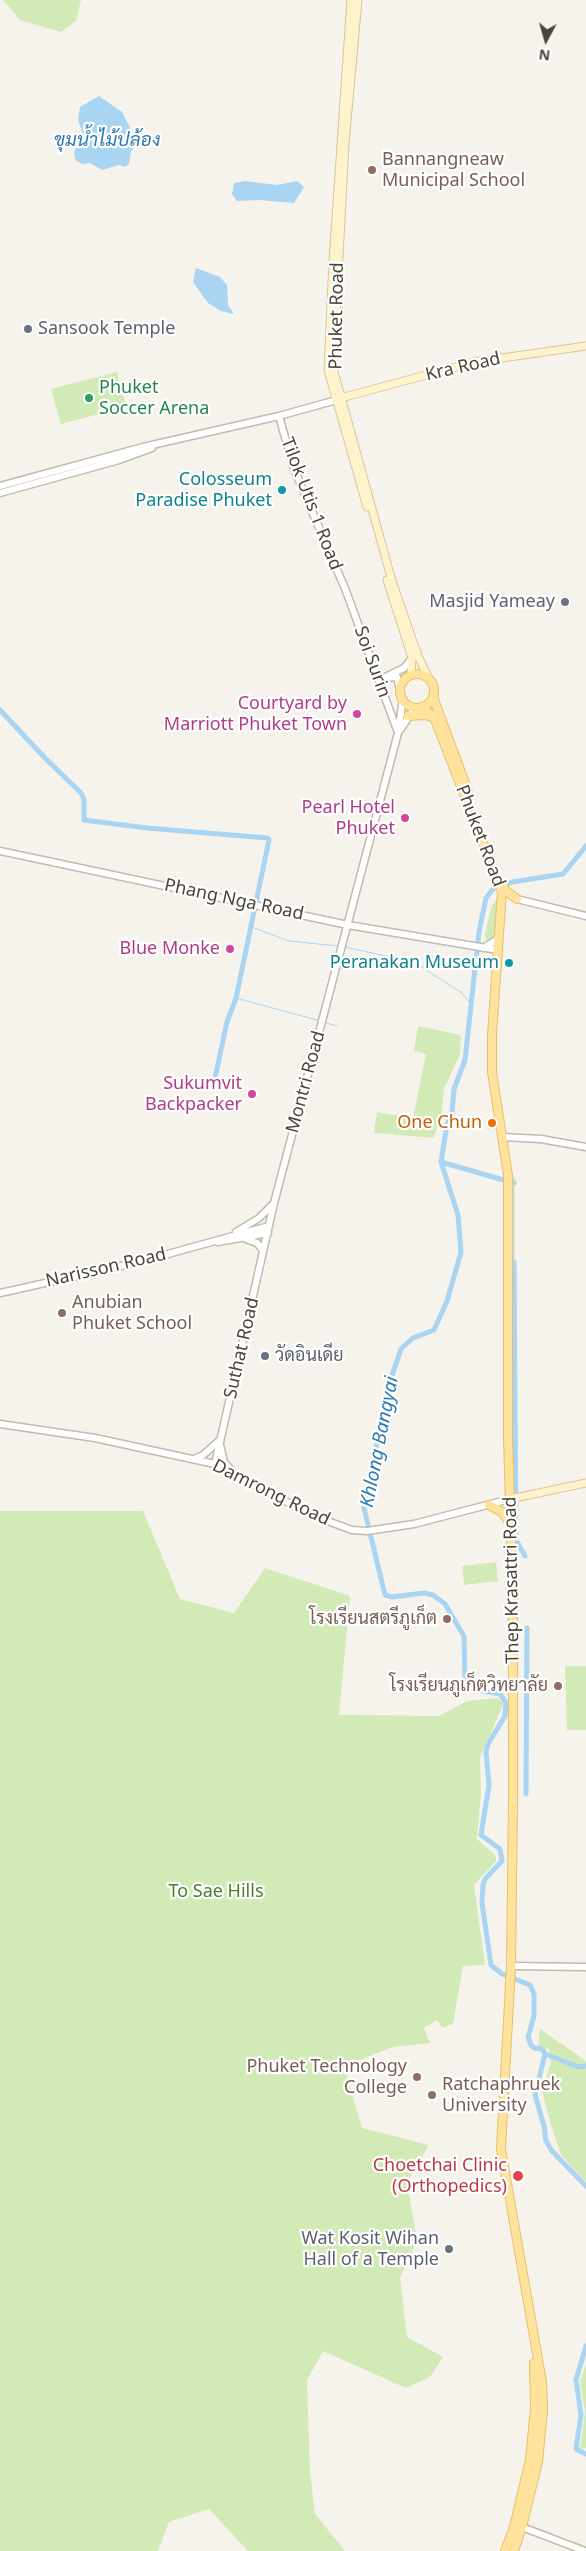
<!DOCTYPE html>
<html>
<head>
<meta charset="utf-8">
<style>
	body { margin:0 }
	#map { position:relative; width:586px; height:2551px; overflow:hidden; background:#f6f3ec; font-family:"Noto Sans",sans-serif }
	canvas { display:block }
	.north { position:absolute; left:521px; top:15px; width:50px; height:50px; -webkit-text-stroke:4px #fff; paint-order:stroke; rotate:186deg; font-size:14px; font-weight:700; line-height:20px; text-align:center; color:#4b4439 }
	.north::after { content:''; display:block; margin:auto; width:18px; height:22px; background:#4b4439; clip-path:polygon(50% 0,100% 100%,50% 72%,0 100%) }
</style>
</head>
<body>
<div id="map">
<canvas width="586" height="2551"></canvas>
<div class="north">N</div>
</div>
<script>
const g = document.querySelector('canvas').getContext('2d');
g.lineJoin = 'round';
function fill(path, color) {
  g.fillStyle = color;
  g.fill(path, 'evenodd');
}
function toPath(rows) {
  const path = new Path2D();
  for (const r of rows) {
    if (r.length === 3) {
      path.moveTo(r[0] + r[2], r[1]);
      path.arc(r[0], r[1], r[2], 0, 2 * Math.PI);
      continue;
    }
    path.moveTo(r[0], r[1]);
    for (let i = 2; i < r.length; i += 2) path.lineTo(r[i], r[i + 1]);
  }
  return path;
}
function trace(path, color, width, dash) {
  g.strokeStyle = color;
  g.lineWidth = width;
  g.lineCap = dash ? 'butt' : 'round';
  g.setLineDash(dash || []);
  g.stroke(path);
}
function label(font, color, halo, rows, align = 'center') {
  g.font = font + ' "Noto Sans",Sarabun,sans-serif';
  g.lineWidth = 4.5;
  g.setLineDash([]);
  g.textBaseline = 'middle';
  g.strokeStyle = halo;
  g.fillStyle = color;
  for (const [text, x, y, turn = 0] of rows) {
    g.save();
    g.translate(x, y);
    g.rotate((+turn || 0) * Math.PI / 180);
    g.textAlign = isNaN(turn) ? turn : align;
    if (halo) g.strokeText(text, 0, 0);
    g.fillText(text, 0, 0);
    g.restore();
  }
}
fill(toPath([
	[3,0,81,0,76,21,61,32,20,20],
	[117,372,126,407,61,424,51,389],
	[501,892,496,939,486,941,485,935,487,924,492,906],
	[418,1026,461,1035,460,1054,444,1089,442,1110,434,1138,374,1133,377,1112,413,1118,426,1054,414,1051],
	[0,1511,143,1511,180,1599,234,1613,265,1568,350,1596,339,1715,439,1716,468,1701,497,1698,504,1703,480,1757,481,1793,477,1839,496,1856,496,1861,474,1885,485,1965,463,1966,453,2024,442,2028,437,2020,424,2028,430,2043,393,2047,344,2066,362,2128,429,2145,407,2183,417,2240,400,2278,407,2337,443,2357,430,2377,406,2388,323,2351,307,2380,310,2472,315,2514,345,2551,248,2551,209,2509,169,2522,158,2551,0,2551],
	[496,1562,498,1581,464,1585,462,1566],
	[565,1666,586,1666,586,1730,567,1730],
	[540,2029,586,2061,586,2182,561,2155,551,2125,542,2091,551,2062,549,2049,538,2048],
	[586,2364,586,2448,580,2449,585,2412,580,2382]
]), '#d2eab5');
fill(toPath([
	[99,96,122,112,134,136,135,147,131,151,129,164,125,167,119,165,102,170,90,163,83,164,76,161,74,153,82,132,78,119,80,107],
	[245,181,277,185,297,181,304,187,294,203,259,200,237,201,232,194,234,183],
	[196,268,220,277,227,285,228,305,234,314,221,311,208,303,193,282]
]), '#a9d4f2');
trace(toPath([
	[249,926,289,941,338,946],
	[344,947,414,962,462,993,470,1003],
	[236,998,320,1021],
	[323,1022,337,1026],
	[514,1177,514,1262]
]), '#a9d4f2', 1);
trace(toPath([
	[0,710,45,758,81,793,84,799,84,820,147,828,267,838,269,840,236,998,227,1022,213,1087],
	[586,846,563,874,512,882,493,889,486,898,479,932,465,1060,454,1089,452,1113,447,1125,441,1162,458,1215,461,1252,447,1301,434,1330,413,1338,401,1349,388,1387,364,1508,385,1595,392,1597,424,1593,433,1595,445,1604,464,1636,465,1682,473,1689,500,1694,506,1703,505,1716,488,1744,486,1752,489,1785,481,1835,500,1849,502,1861,485,1879,483,1885,482,1903,491,1965,502,1974,530,1985,534,1994,534,2016,528,2037,531,2045,534,2048,542,2049,545,2054,535,2095,544,2126,546,2141,552,2151,586,2186],
	[441,1162,514,1183],
	[514,1262,516,1540,525,1556],
	[526,1794,527,1628],
	[545,2054,578,2067,586,2066],
	[586,2346,576,2380,581,2415,576,2449,586,2454]
]), '#a9d4f2', 5);
const tertiary = toPath([
	[279,416,294,469,346,591,397,730],
	[0,486,143,447,279,416,340,399],
	[0,493,119,460,152,448],
	[386,678,397,677,400,690],
	[379,680,404,668,412,658],
	[400,730,415,708],
	[0,851,348,925,498,950],
	[517,899,586,916],
	[483,948,498,939],
	[502,1137,541,1139,586,1147],
	[236,1232,259,1218,273,1204],
	[246,1239,257,1243,263,1250],
	[218,1242,268,1233],
	[0,1293,139,1262,269,1226],
	[0,1424,95,1438,215,1464,314,1516,352,1530,367,1531,414,1524,510,1499],
	[220,1445,224,1462,232,1471],
	[194,1459,203,1455,219,1441],
	[215,1464,274,1203,398,733,403,699],
	[511,1966,586,1967],
	[522,2527,585,2551]
]);
const secondary = toPath([
	[351,0,333,261,328,370,367,507],
	[358,0,345,143,333,368,392,581,418,656,429,679],
	[341,398,474,362,586,346],
	[387,580,412,658,411,675],
	[510,1499,586,1483]
]);
const primary = toPath([
	[417,691,17],
	[433,697,468,791],
	[422,707,434,717,502,892,492,1034,492,1072,508,1175,508,1438,513,1608,513,1802,511,1966,501,2149,542,2382,543,2410,538,2462,522,2527,514,2551],
	[408,716,425,715,432,717],
	[503,884,505,890,517,899],
	[489,1505,502,1512,510,1523],
	[505,2551,514,2527,530,2460,535,2408,534,2363]
]);
trace(tertiary, '#c2bbae', 9);
trace(secondary, '#d6c79b', 9);
trace(primary, '#e6c16a', 10);
trace(tertiary, '#fff', 6);
trace(secondary, '#fff3cd', 7);
trace(primary, '#ffe39c', 8);
for (const [x, y, r, color] of [
	[372,170,5,"#8d6e63"],
	[28,329,5,"#6b7280"],
	[89,398,5,"#2e9e5b"],
	[282,490,5,"#0f9aa8"],
	[565,602,5,"#6b7280"],
	[357,714,5,"#d1479c"],
	[405,818,5,"#d1479c"],
	[230,949,5,"#d1479c"],
	[509,963,5,"#0f9aa8"],
	[252,1094,5,"#d1479c"],
	[492,1123,5,"#e8710a"],
	[62,1313,5,"#8d6e63"],
	[265,1356,5,"#6b7280"],
	[447,1619,5,"#8d6e63"],
	[558,1686,5,"#8d6e63"],
	[417,2077,5,"#8d6e63"],
	[432,2095,5,"#8d6e63"],
	[518,2176,6,"#e0444e"],
	[449,2249,5,"#6b7280"]
]) {
  const dot = new Path2D();
  dot.arc(x, y, r, 0, 2 * Math.PI);
  g.fillStyle = color;
  g.fill(dot);
  trace(dot, '#fff', 2);
}
label('18px', '#785e54', '#fff', [
	["Bannangneaw",382,160],
	["Municipal School",382,181],
	["Anubian",72,1303],
	["Phuket School",72,1324],
	["โรงเรียนสตรีภูเก็ต",437,1619,"right"],
	["โรงเรียนภูเก็ตวิทยาลัย",548,1686,"right"],
	["Phuket Technology",407,2067,"right"],
	["College",407,2088,"right"],
	["Ratchaphruek",442,2085],
	["University",442,2106]
], 'left');
label('18px', '#4b4439', '#fff', [
	["Phuket Road",337,316,-89],
	["Kra Road",463,367,-13],
	["Tilok Utis 1 Road",311,504,69],
	["Soi Surin",372,662,70],
	["Phuket Road",480,836,69],
	["Phang Nga Road",234,900,12],
	["Montri Road",306,1082,-75],
	["Narisson Road",106,1268,-13],
	["Suthat Road",242,1348,-77],
	["Damrong Road",271,1493,26],
	["Thep Krasattri Road",512,1580,-91]
]);
label('18px', '#5b616d', '#fff', [
	["Sansook Temple",38,329],
	["Masjid Yameay",555,602,"right"],
	["วัดอินเดีย",275,1356],
	["Wat Kosit Wihan",439,2239,"right"],
	["Hall of a Temple",439,2260,"right"]
], 'left');
label('18px', '#27864d', '#fff', [
	["Phuket",99,388],
	["Soccer Arena",99,409]
], 'left');
label('18px', '#0d838f', '#fff', [
	["Colosseum",272,480],
	["Paradise Phuket",272,501],
	["Peranakan Museum",499,963]
], 'right');
label('18px', '#b23c85', '#fff', [
	["Courtyard by",347,704],
	["Marriott Phuket Town",347,725],
	["Pearl Hotel",395,808],
	["Phuket",395,829],
	["Blue Monke",220,949],
	["Sukumvit",242,1084],
	["Backpacker",242,1105]
], 'right');
label('18px', '#c56008', '#fff', [
	["One Chun",482,1123]
], 'right');
label('18px', '#4a7f2a', '#fff', [
	["To Sae Hills",216,1892]
]);
label('18px', '#be3a42', '#fff', [
	["Choetchai Clinic",507,2166],
	["(Orthopedics)",507,2187]
], 'right');
label('italic 19px', '#2e7ab2', '#fff', [
	["ขุมน้ำไม้ปล้อง",107,141],
	["Khlong Bangyai",380,1442,-79]
]);
</script>
</body>
</html>
